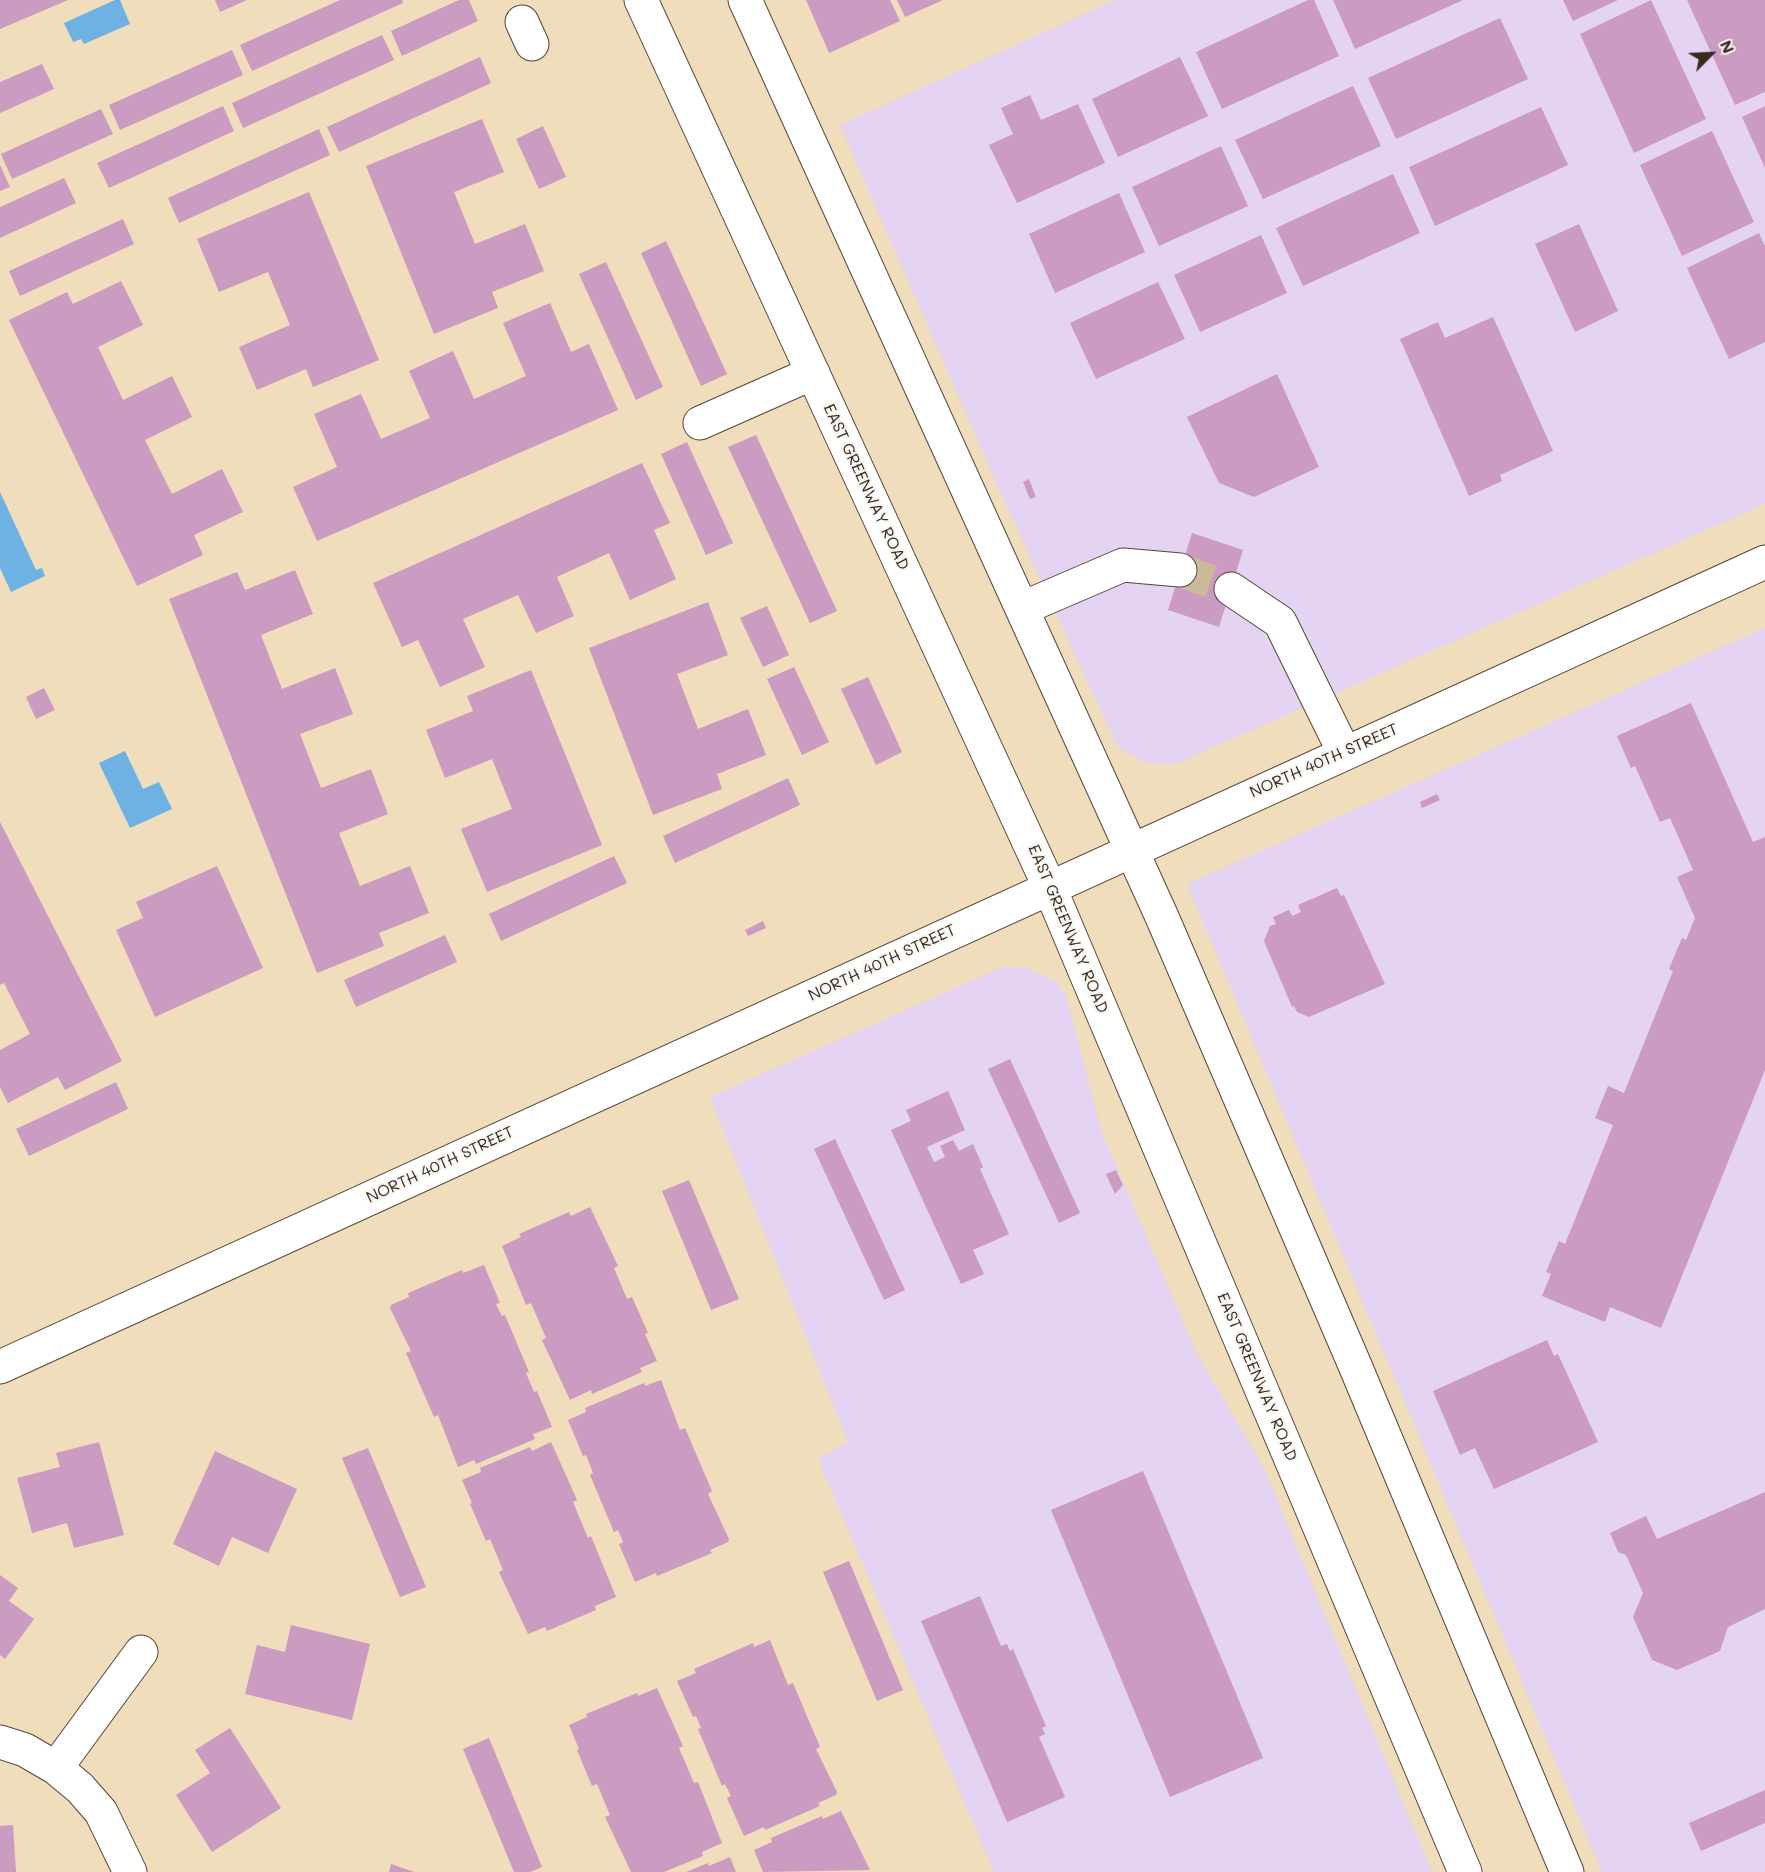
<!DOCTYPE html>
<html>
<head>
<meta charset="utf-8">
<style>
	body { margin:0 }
	#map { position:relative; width:1765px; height:1872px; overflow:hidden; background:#efddbb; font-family:Mali,sans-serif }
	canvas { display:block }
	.north { position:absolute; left:1681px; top:24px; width:60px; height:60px; -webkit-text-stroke:4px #f6f6f2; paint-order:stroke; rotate:66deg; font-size:16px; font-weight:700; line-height:24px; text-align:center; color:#3b2a1e }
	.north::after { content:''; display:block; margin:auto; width:21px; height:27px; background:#3b2a1e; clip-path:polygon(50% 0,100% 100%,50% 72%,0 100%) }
</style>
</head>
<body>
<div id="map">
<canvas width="1765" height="1872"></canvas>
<div class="north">N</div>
</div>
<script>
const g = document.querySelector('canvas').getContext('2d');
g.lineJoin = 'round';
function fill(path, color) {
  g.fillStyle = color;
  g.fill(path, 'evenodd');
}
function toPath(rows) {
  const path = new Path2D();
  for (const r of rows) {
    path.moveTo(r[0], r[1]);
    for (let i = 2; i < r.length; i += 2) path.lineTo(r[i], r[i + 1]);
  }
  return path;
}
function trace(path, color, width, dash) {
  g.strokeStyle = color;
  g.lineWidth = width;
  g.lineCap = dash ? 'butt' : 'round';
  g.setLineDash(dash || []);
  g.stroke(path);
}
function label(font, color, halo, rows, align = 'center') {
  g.font = font + ' Mali,sans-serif';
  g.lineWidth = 4.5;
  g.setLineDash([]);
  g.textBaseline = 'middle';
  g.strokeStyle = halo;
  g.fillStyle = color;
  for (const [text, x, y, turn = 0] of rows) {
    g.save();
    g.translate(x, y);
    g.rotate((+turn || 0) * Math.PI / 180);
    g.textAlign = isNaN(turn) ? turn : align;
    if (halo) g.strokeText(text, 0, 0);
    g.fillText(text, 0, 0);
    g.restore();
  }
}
fill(toPath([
	[1115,0,1765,0,1765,504,1173,765,1143,762,1117,746,997,485,840,125],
	[1765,628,1765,1872,1602,1872,1187,884],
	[1003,967,1023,967,1055,981,1066,995,1102,1133,1197,1354,1263,1466,1432,1872,994,1872,818,1459,848,1442,710,1097]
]), '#e4d3f2');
fill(toPath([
	[115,0,120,0,130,24,84,44,81,39,73,42,64,23],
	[0,492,36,570,42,568,45,576,11,592,0,568],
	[125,751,143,789,159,782,172,809,130,828,99,763]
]), '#6eb1e3');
fill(toPath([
	[0,0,68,0,0,29],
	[215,0,247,0,220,12],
	[340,0,402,0,403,3,252,71,240,45],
	[459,0,469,0,478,21,402,56,391,31],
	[806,0,890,0,900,21,829,53],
	[897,0,943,0,905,17],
	[1308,0,1314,0,1339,56,1222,109,1196,52],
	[1333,0,1463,0,1355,49],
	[1563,0,1618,0,1573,21],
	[1651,0,1706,119,1634,153,1580,34],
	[1687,0,1765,0,1765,92,1735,105],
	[1500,18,1528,79,1396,139,1368,78],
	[382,35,394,60,243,128,232,103],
	[232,50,243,75,120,130,109,105],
	[480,57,491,83,339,152,327,127],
	[1180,57,1208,116,1118,157,1092,99],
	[42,64,54,89,0,113,0,82],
	[1353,86,1381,146,1263,199,1235,140],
	[1030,95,1041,120,1078,104,1105,163,1017,203,989,145,1013,134,1001,108],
	[223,106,234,131,109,188,97,163],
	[1765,106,1765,168,1742,117],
	[1541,107,1568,165,1435,226,1409,167],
	[101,109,113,134,12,179,1,154],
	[482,119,504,172,454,192,475,244,525,224,544,271,492,292,498,308,434,334,366,166],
	[543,126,566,177,539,189,516,139],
	[319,129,330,155,179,223,168,198],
	[1712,131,1754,222,1682,256,1640,165],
	[1221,146,1248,206,1159,246,1132,187],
	[0,165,10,187,0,191],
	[1393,174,1420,233,1303,286,1276,228],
	[64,178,76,203,0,238,0,207],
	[309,192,379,360,313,387,306,369,257,390,239,347,290,325,268,272,219,292,197,239],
	[1119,193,1145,252,1055,293,1029,234],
	[123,219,134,244,20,296,9,271],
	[1579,224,1618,311,1575,332,1535,244],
	[1759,233,1765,246,1765,342,1729,359,1687,268],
	[1261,235,1287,293,1200,332,1174,275],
	[666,241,727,374,701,386,641,253],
	[606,262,663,387,636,400,579,274],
	[121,281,143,325,98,347,123,400,172,376,192,417,145,440,172,494,222,469,243,512,194,535,203,555,137,586,9,320,67,292,73,304],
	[1158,282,1185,339,1096,379,1070,323],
	[550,303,571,352,589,344,618,410,317,541,293,487,337,467,314,414,361,394,381,439,430,418,409,371,453,351,474,399,526,376,503,323],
	[1493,317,1553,451,1500,475,1502,481,1469,496,1400,339,1438,322,1445,338],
	[1277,374,1319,467,1254,497,1219,483,1187,417],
	[756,435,837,611,810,623,728,447],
	[687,442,733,543,706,555,661,454],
	[642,463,670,523,654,530,676,579,630,600,609,553,557,577,574,616,536,633,518,595,463,619,485,667,440,687,418,640,402,647,373,583],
	[1029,479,1036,497,1030,499,1023,482],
	[1192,533,1243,550,1219,627,1168,610],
	[295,570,313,614,261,635,282,689,335,668,353,714,300,734,321,788,371,769,388,814,339,833,360,886,410,866,429,913,379,933,384,946,317,973,169,599,237,572,245,590],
	[708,602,728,655,677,674,698,729,748,709,766,755,717,774,722,789,653,815,589,648],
	[767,606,789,655,763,667,740,618],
	[794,667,829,742,802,755,767,679],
	[531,670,602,845,487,892,461,829,512,809,492,759,445,778,426,730,473,711,467,696],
	[868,677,902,752,876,765,841,689],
	[44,688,55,710,36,719,26,697],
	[1691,703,1753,842,1765,837,1765,1070,1661,1328,1610,1307,1605,1322,1542,1296,1551,1274,1546,1272,1559,1241,1565,1244,1613,1125,1595,1118,1608,1086,1624,1093,1673,971,1669,969,1682,938,1686,940,1695,918,1677,877,1693,870,1670,818,1660,822,1635,766,1631,768,1617,736],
	[788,778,800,805,675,863,663,836],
	[1437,794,1440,800,1422,808,1420,802],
	[0,822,122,1061,65,1090,58,1077,8,1103,0,1087,0,1050,30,1034,4,983,0,985],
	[614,856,627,883,501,941,489,914],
	[217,866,263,968,155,1017,116,930,143,918,136,902],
	[1337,888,1341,896,1344,895,1385,984,1309,1017,1297,1012,1294,1006,1292,1007,1264,941,1270,926,1276,924,1273,917,1289,910,1292,916,1301,912,1298,905],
	[763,921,766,928,748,936,745,930],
	[445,935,457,962,356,1007,344,980],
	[1010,1059,1080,1213,1059,1223,988,1069],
	[116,1082,128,1109,29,1156,16,1129],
	[948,1091,965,1130,927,1147,934,1162,945,1157,940,1146,953,1140,959,1151,973,1144,983,1167,980,1169,1009,1234,973,1250,984,1274,961,1284,891,1130,911,1121,906,1110],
	[835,1139,905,1290,884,1300,814,1149],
	[1116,1170,1123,1185,1115,1194,1106,1174],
	[689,1180,739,1299,711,1310,662,1191],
	[590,1207,618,1266,614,1268,627,1299,632,1297,648,1333,645,1334,657,1361,640,1368,642,1372,592,1394,591,1390,570,1400,542,1340,546,1338,531,1303,526,1305,502,1246,521,1237,519,1234,569,1212,571,1216],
	[484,1265,500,1303,496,1304,502,1316,505,1315,529,1372,526,1373,534,1392,537,1391,552,1427,533,1434,535,1439,476,1464,474,1460,458,1467,438,1415,434,1417,406,1353,411,1351,390,1308,391,1305,409,1297,408,1293,462,1270,463,1273],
	[1547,1340,1554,1356,1558,1354,1598,1442,1494,1489,1475,1448,1460,1455,1433,1391],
	[661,1380,680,1430,685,1428,712,1491,708,1494,729,1539,728,1542,710,1550,712,1553,657,1576,656,1573,635,1582,619,1544,623,1542,618,1530,614,1532,590,1475,593,1473,586,1455,583,1456,568,1420,586,1412,585,1408,644,1383,645,1386],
	[99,1442,124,1535,74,1548,67,1523,32,1533,17,1478,60,1467,56,1453],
	[551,1442,577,1500,573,1502,588,1538,591,1536,616,1597,595,1606,596,1610,547,1631,545,1627,528,1634,499,1572,503,1570,490,1539,486,1541,470,1504,472,1503,462,1480,481,1472,480,1468,530,1447,532,1451],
	[368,1448,426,1587,400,1597,342,1458],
	[215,1451,297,1489,268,1553,232,1537,219,1566,173,1544],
	[1143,1471,1263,1758,1170,1797,1051,1510],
	[1765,1492,1765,1609,1728,1627,1720,1651,1677,1670,1652,1660,1633,1617,1643,1593,1626,1555,1618,1552,1610,1533,1646,1516,1657,1539],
	[849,1561,903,1690,877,1701,823,1572],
	[0,1575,18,1588,9,1601,34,1619,5,1659,0,1655],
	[980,1596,1001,1646,1007,1644,1010,1651,1013,1649,1046,1726,1042,1728,1045,1734,1039,1737,1065,1797,1007,1822,921,1621],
	[291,1625,370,1644,352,1720,245,1694,257,1645,285,1652],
	[770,1640,788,1685,793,1683,820,1747,816,1749,837,1792,836,1795,818,1803,820,1806,765,1830,764,1827,744,1836,727,1798,731,1796,725,1784,722,1786,698,1729,701,1728,696,1716,693,1717,677,1681,696,1673,694,1669,753,1643,754,1647],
	[657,1688,683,1746,679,1748,694,1783,698,1782,722,1843,702,1852,703,1856,664,1872,631,1872,605,1817,610,1815,597,1784,592,1786,577,1750,579,1749,569,1725,587,1717,586,1714,637,1693,638,1696],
	[230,1728,281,1808,212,1852,176,1795,210,1773,195,1750],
	[489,1738,542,1867,530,1872,514,1872,463,1749],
	[1765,1790,1765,1823,1701,1851,1689,1823],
	[841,1811,870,1870,763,1872,754,1850,772,1842,771,1838,822,1816,823,1819],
	[13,1825,16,1872,0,1872,0,1826],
	[730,1857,736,1872,686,1872,708,1863,709,1866],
	[391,1864,414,1872,389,1872]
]), '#cb9bc1');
trace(toPath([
	[1180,570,1231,589]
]), '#cbb99c', 33, [33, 16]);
const minor = toPath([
	[522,22,532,44],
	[700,423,813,373],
	[1231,589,1280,622,1344,752],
	[1023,608,1123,565,1180,570],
	[0,1742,25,1750,56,1768,80,1788,101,1812,130,1872],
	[56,1768,141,1652]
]);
const major = toPath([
	[641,0,1049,886,1465,1872],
	[745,0,1162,917,1354,1363,1567,1872],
	[0,1367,1765,562]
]);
trace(minor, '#564536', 35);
trace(major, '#564536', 35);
trace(minor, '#fff', 33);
trace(major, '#fff', 33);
label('16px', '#3b2a1e', '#f6f6f2', [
	["EAST GREENWAY ROAD",866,487,65],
	["NORTH 40TH STREET",1324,761,-24],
	["EAST GREENWAY ROAD",1068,929,67],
	["NORTH 40TH STREET",882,963,-25],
	["NORTH 40TH STREET",440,1165,-25],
	["EAST GREENWAY ROAD",1257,1377,67]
]);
</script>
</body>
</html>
